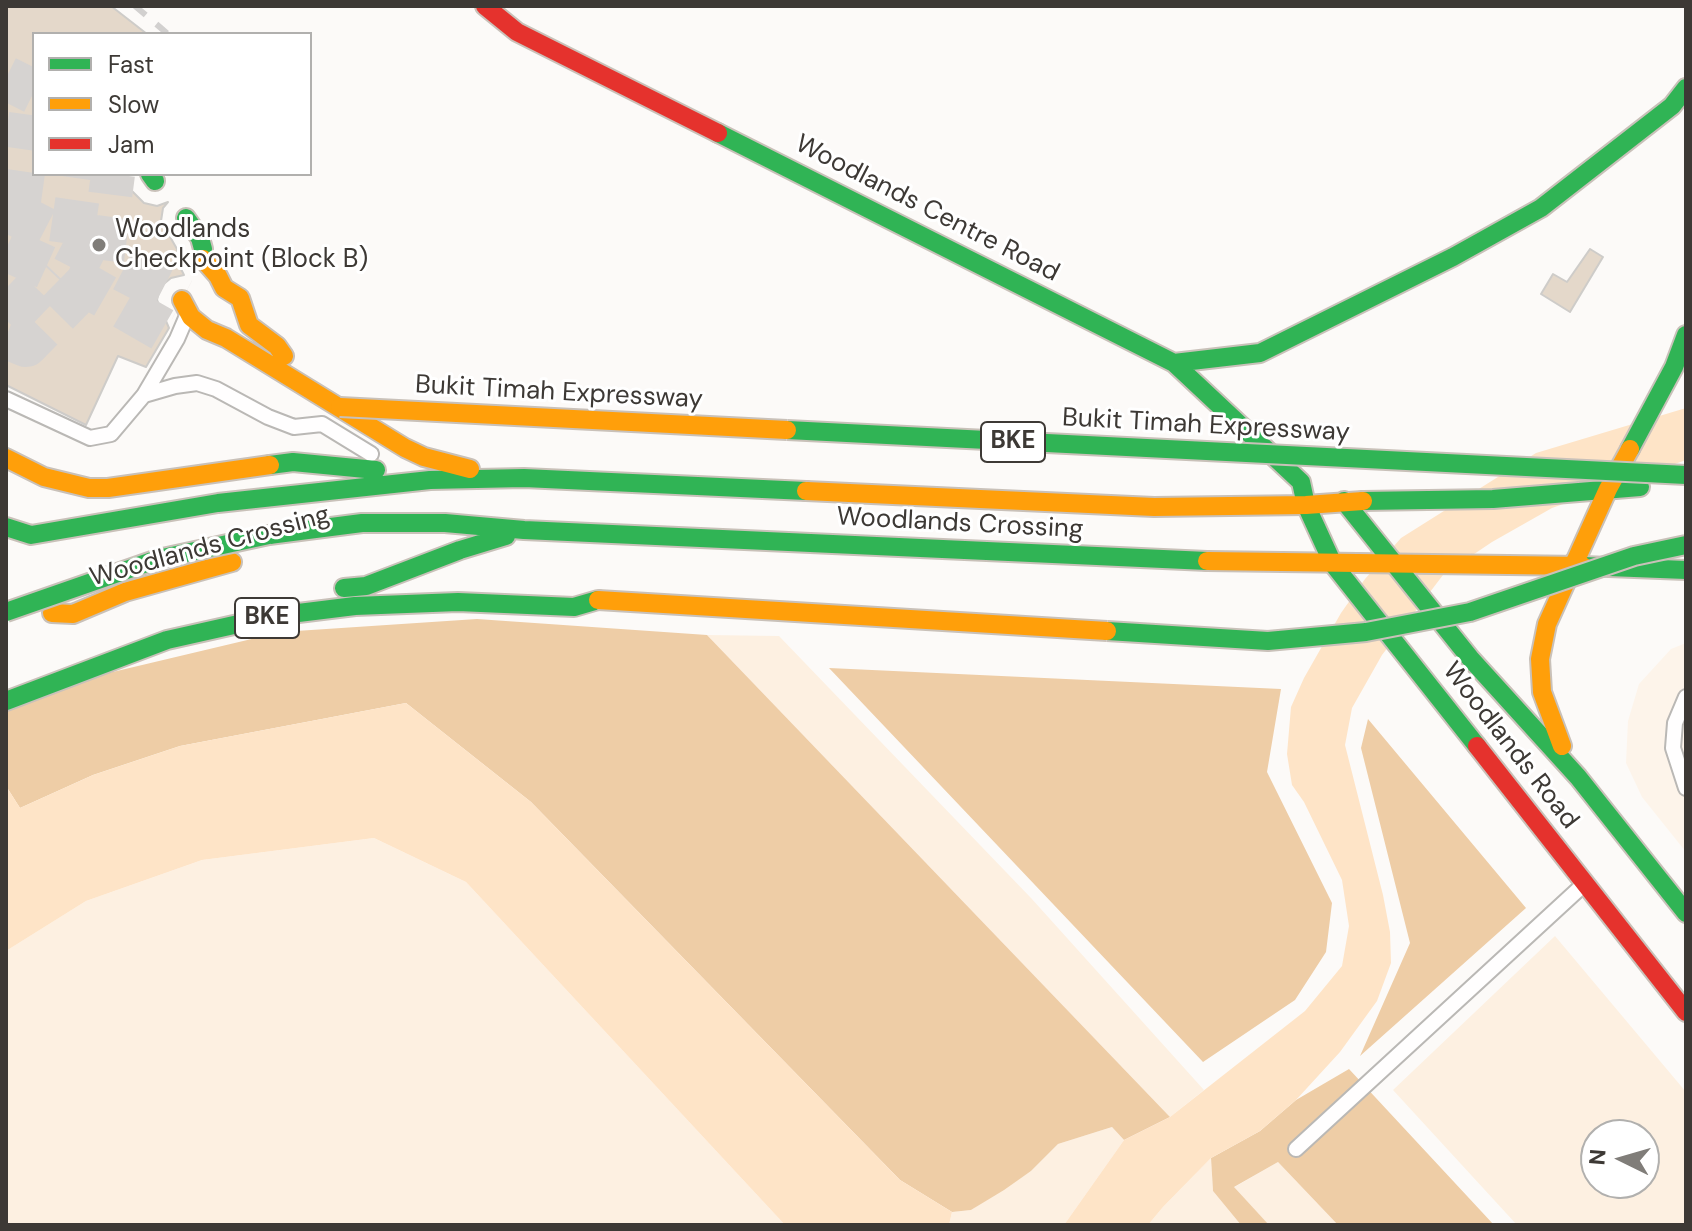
<!DOCTYPE html>
<html>
<head>
<meta charset="utf-8">
<style>
	body { margin:0 }
	#map { position:relative; width:1692px; height:1231px; overflow:hidden; background:#fcfaf8; font-family:"DM Sans",sans-serif }
	canvas { display:block }
	.frame { position:absolute; inset:0; border:8px solid #3d3935; pointer-events:none }
	.legend { position:absolute; left:32px; top:32px; width:280px; height:144px; box-sizing:border-box; background:#fff; border:2px solid #b1b0ae; margin:0; padding:10px 14px; list-style:none; font-size:24px; color:#3d3935 }
	.legend li { display:flex; align-items:center; gap:16px; height:40px }
	.legend b { width:40px; border:2px solid #b1b0ae }
	.north { position:absolute; left:1580px; top:1119px; width:80px; height:80px; box-sizing:border-box; background:#fff; border:2px solid #b1b0ae; border-radius:50%; rotate:275deg; font-size:22px; font-weight:700; line-height:32px; text-align:center; color:#3d3935 }
	.north::after { content:''; display:block; margin:auto; width:28px; height:36px; background:#807d79; clip-path:polygon(50% 0,100% 100%,50% 72%,0 100%) }
</style>
</head>
<body>
<div id="map">
<canvas width="1692" height="1231"></canvas>
<div class="frame"></div>
<ul class="legend">
<li><b style="height:10px;background:#30b455"></b>Fast</li>
<li><b style="height:10px;background:#ff9f0a"></b>Slow</li>
<li><b style="height:10px;background:#e5322d"></b>Jam</li>
</ul>
<div class="north">N</div>
</div>
<script>
const g = document.querySelector('canvas').getContext('2d');
g.lineJoin = 'round';
function fill(path, color) {
  g.fillStyle = color;
  g.fill(path, 'evenodd');
}
function toPath(rows) {
  const path = new Path2D();
  for (const r of rows) {
    path.moveTo(r[0], r[1]);
    for (let i = 2; i < r.length; i += 2) path.lineTo(r[i], r[i + 1]);
  }
  return path;
}
function trace(path, color, width, dash) {
  g.strokeStyle = color;
  g.lineWidth = width;
  g.lineCap = dash ? 'butt' : 'round';
  g.setLineDash(dash || []);
  g.stroke(path);
}
function label(font, color, halo, rows, align = 'center') {
  g.font = font + ' "DM Sans",sans-serif';
  g.lineWidth = 6;
  g.setLineDash([]);
  g.textBaseline = 'middle';
  g.strokeStyle = halo;
  g.fillStyle = color;
  for (const [text, x, y, turn = 0] of rows) {
    g.save();
    g.translate(x, y);
    g.rotate((+turn || 0) * Math.PI / 180);
    g.textAlign = isNaN(turn) ? turn : align;
    if (halo) g.strokeText(text, 0, 0);
    g.fillText(text, 0, 0);
    g.restore();
  }
}
fill(toPath([
	[1686,643,1686,852,1642,797,1626,763,1628,721,1639,684,1671,649]
]), '#fdf4ea');
fill(toPath([
	[707,635,779,636,1031,898,1204,1090,1170,1117],
	[374,838,466,882,785,1225,6,1225,6,951,86,901,202,860],
	[1555,936,1686,1092,1686,1225,1517,1225,1393,1090],
	[1644,1135,1644,1183,1596,1183,1596,1135],
	[1112,1127,1124,1140,1064,1225,949,1225,952,1212,971,1210,1031,1171,1058,1144],
	[1211,1158,1213,1191,1241,1225,1148,1225,1163,1207],
	[1278,1162,1338,1225,1269,1225,1233,1188]
]), '#fdf0e1');
fill(toPath([
	[477,619,707,635,1170,1117,1124,1140,1112,1127,1058,1144,1031,1171,1004,1190,971,1210,952,1212,900,1180,531,802,406,703,180,746,93,775,20,808,6,786,6,711,79,680,281,632],
	[829,668,1281,689,1267,772,1332,903,1326,952,1295,1000,1203,1062],
	[1368,719,1526,908,1360,1056,1410,943,1361,748],
	[1349,1069,1494,1225,1338,1225,1278,1162,1234,1187,1269,1225,1241,1225,1213,1191,1211,1158,1260,1131,1296,1100]
]), '#eecda6');
fill(toPath([
	[1686,408,1686,460,1552,508,1492,542,1443,575,1382,655,1352,708,1345,745,1383,895,1390,932,1391,963,1377,1001,1340,1052,1296,1100,1260,1131,1211,1158,1163,1207,1148,1225,1064,1225,1124,1140,1170,1117,1305,1011,1342,966,1349,926,1342,880,1304,802,1292,785,1287,754,1291,707,1304,678,1341,613,1365,579,1401,538,1536,453],
	[406,703,531,802,900,1180,952,1212,949,1225,785,1225,466,882,374,838,202,860,86,901,6,951,6,786,20,808,93,775,180,746]
]), '#fee4c7');
const building = toPath([
	[6,6,111,6,147,34,34,34,34,174,125,174,130,189,144,203,157,206,168,202,163,208,161,221,177,249,179,265,184,275,171,278,160,287,157,300,169,328,146,367,118,356,86,425,6,385,6,6],
	[1590,249,1603,257,1570,312,1541,294,1553,274,1567,282,1590,249]
]);
fill(building, '#e4d8ca');
trace(building, '#ceccc9', 2);
trace(toPath([
	[6,78,34,92],
	[6,209,182,300],
	[17,215,31,115],
	[71,244,81,174],
	[6,249,85,285,167,332],
	[102,260,113,174],
	[6,320,53,271],
	[6,337,26,345,85,285]
]), '#d6d3d1', 44, [44, 22]);
const lane = toPath([
	[144,395,177,339,186,318],
	[6,399,90,438,111,434,144,395,175,386,197,383,216,389,268,417,294,427,322,424,371,454],
	[1686,697,1675,723,1673,748,1686,788],
	[1296,1149,1581,887]
]);
const fast = toPath([
	[718,133,1174,363,1301,482,1306,505,1333,564,1477,746],
	[150,174,155,181],
	[186,218,200,238,203,249],
	[1174,363,1260,353,1453,257,1541,208,1672,106,1686,88],
	[1630,449,1674,367,1686,335],
	[270,465,293,462,376,470],
	[1344,501,1470,658,1578,777,1686,913],
	[1363,501,1493,499,1640,487],
	[6,527,31,535,218,503,430,480,524,478,806,491],
	[269,535,362,523,445,523,524,530,1207,561],
	[1583,566,1686,570],
	[344,588,366,586,460,550,506,536],
	[6,701,167,640,274,616,355,606,458,602,574,607,598,600]
]);
const slow = toPath([
	[203,259,218,276,224,288,240,298,249,325,277,346,284,356],
	[182,300,191,317,207,330,226,338,405,448,424,457,470,469],
	[6,458,44,477,89,488,108,488,270,465],
	[806,491,1154,507,1306,505,1363,501],
	[1207,561,1583,566],
	[52,613,73,614,125,592,232,562],
	[1562,746,1542,692,1540,659,1547,624,1608,489,1630,449]
]);
const jam = toPath([
	[485,6,517,32,718,133],
	[1477,746,1686,1012]
]);
trace(lane, '#bab8b5', 18);
trace(fast, '#c9c1b9', 22);
trace(slow, '#c9c1b9', 22);
trace(jam, '#c9c1b9', 22);
trace(lane, '#fffefe', 14);
trace(fast, '#30b455', 18);
trace(slow, '#ff9f0a', 18);
trace(jam, '#e5322d', 18);
trace(toPath([
	[135,6,168,34]
]), '#d2d0cf', 6, [14, 14]);
const fastBridge = toPath([
	[787,430,1686,475],
	[6,612,158,559,269,535],
	[1107,631,1268,641,1366,632,1470,612,1634,556,1686,545]
]);
const slowBridge = toPath([
	[340,407,787,430],
	[598,600,1107,631]
]);
trace(fastBridge, '#c9c1b9', 22, []);
trace(slowBridge, '#c9c1b9', 22, []);
trace(fastBridge, '#30b455', 18);
trace(slowBridge, '#ff9f0a', 18);
for (const [x, y, r, color] of [
	[99,245,8,"#807d79"]
]) {
  const dot = new Path2D();
  dot.arc(x, y, r, 0, 2 * Math.PI);
  g.fillStyle = color;
  g.fill(dot);
  trace(dot, '#fff', 3);
}
for (const [x, y, w] of [
	[1013,442,64],
	[267,618,64]
]) {
  const box = new Path2D();
  box.roundRect(x - w / 2, y - 20, w, 40, 6);
  g.fillStyle = '#fff';
  g.fill(box);
  trace(box, '#3d3935', 2);
}
label('bold 24px', '#3d3935', null, [
	["BKE",1013,442],
	["BKE",267,618]
]);
label('26px', '#3d3935', '#fff', [
	["Woodlands Centre Road",927,209,27],
	["Bukit Timah Expressway",559,393,3],
	["Bukit Timah Expressway",1206,426,3],
	["Woodlands Crossing",960,524,3],
	["Woodlands Crossing",210,547,-15],
	["Woodlands Road",1510,746,52]
]);
label('26px', '#3d3935', '#fff', [
	["Woodlands",115,230],
	["Checkpoint (Block B)",115,260]
], 'left');
</script>
</body>
</html>
